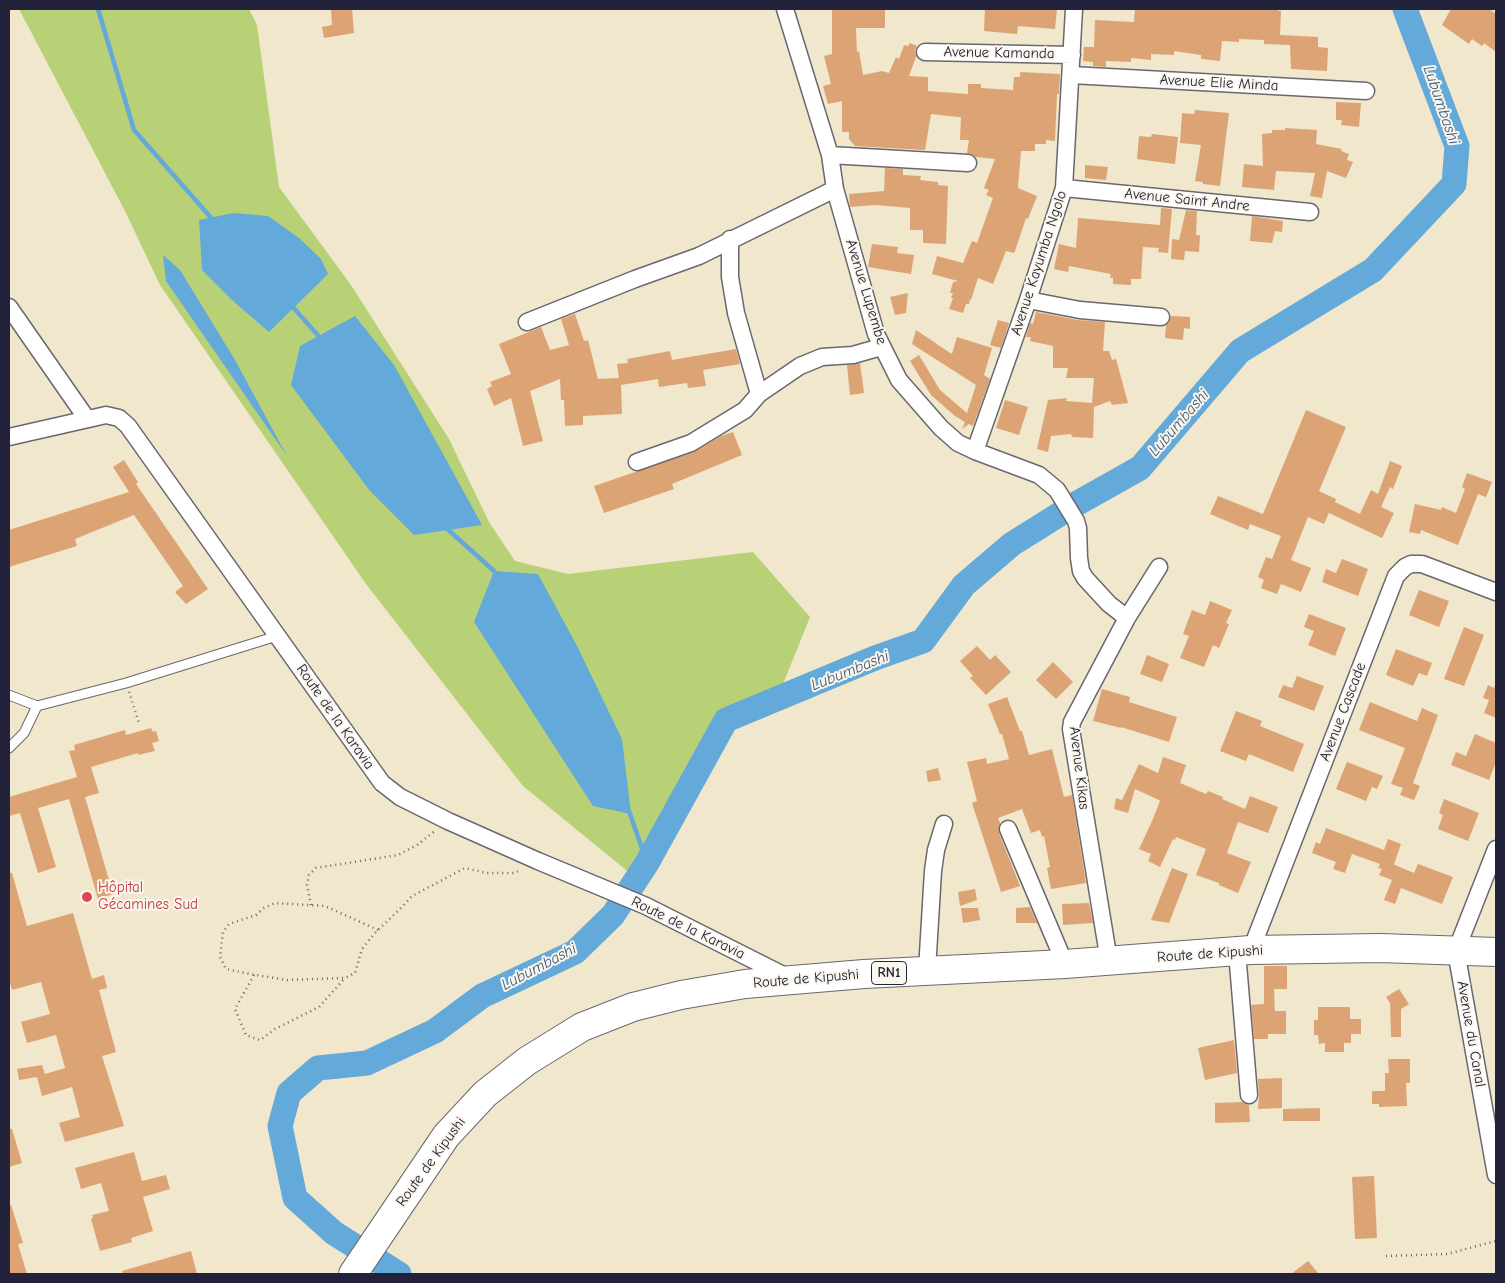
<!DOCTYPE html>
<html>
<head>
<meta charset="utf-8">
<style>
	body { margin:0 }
	#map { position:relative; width:1505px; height:1283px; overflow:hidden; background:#f0e7cc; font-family:"Comic Neue",sans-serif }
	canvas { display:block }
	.frame { position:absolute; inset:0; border:10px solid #22223b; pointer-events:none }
</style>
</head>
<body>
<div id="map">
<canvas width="1505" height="1283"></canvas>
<div class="frame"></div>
</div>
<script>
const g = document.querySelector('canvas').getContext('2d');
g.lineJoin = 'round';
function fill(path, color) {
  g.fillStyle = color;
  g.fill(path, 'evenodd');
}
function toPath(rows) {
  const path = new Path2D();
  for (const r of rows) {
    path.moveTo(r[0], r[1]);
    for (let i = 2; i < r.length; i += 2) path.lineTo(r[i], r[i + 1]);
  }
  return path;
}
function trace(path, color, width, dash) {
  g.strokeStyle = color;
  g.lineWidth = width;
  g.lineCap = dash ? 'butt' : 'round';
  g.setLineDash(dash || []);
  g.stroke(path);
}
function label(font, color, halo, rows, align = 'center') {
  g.font = font + ' "Comic Neue",sans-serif';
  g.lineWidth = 4;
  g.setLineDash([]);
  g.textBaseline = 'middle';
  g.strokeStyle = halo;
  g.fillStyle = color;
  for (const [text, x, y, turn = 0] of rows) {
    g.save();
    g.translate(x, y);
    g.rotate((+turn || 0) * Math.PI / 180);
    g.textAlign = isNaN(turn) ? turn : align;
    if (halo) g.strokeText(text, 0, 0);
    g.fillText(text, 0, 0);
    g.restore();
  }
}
fill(toPath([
	[19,9,249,9,257,25,279,187,351,285,449,439,489,522,515,561,568,574,753,552,810,617,781,689,725,716,679,807,631,874,523,786,366,584,160,285,126,213]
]), '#b8d177');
fill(toPath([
	[234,213,268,216,299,238,321,259,328,274,269,332,233,301,202,270,199,220],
	[163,255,180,270,235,360,287,456,166,281],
	[355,316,394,365,482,525,414,535,370,491,291,385,300,346],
	[494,571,538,574,576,644,622,739,631,814,593,806,474,622]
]), '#63a9d9');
trace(toPath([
	[98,9,134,130,213,220],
	[291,305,322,340],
	[444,526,494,571,496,576],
	[629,811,647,863]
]), '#63a9d9', 4.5);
trace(toPath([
	[399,1274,334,1233,295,1198,280,1126,289,1093,318,1068,367,1063,435,1031,482,996,575,952,613,915,647,863,726,720,875,658,923,641,964,585,1012,544,1076,504,1140,468,1240,351,1373,270,1454,184,1457,146,1405,9]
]), '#63a9d9', 25);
fill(toPath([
	[331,9,352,9,354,33,324,38,322,27,332,25],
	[832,9,885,9,885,28,856,28,857,52,859,51,863,75,882,71,889,73,896,57,899,59,904,45,908,46,910,43,917,46,915,51,916,57,909,76,928,77,928,91,968,94,968,84,981,84,981,88,1013,90,1014,77,1020,77,1020,72,1060,74,1059,94,1057,94,1055,141,1046,140,1046,144,1035,144,1035,151,1021,151,1018,188,1037,196,1028,219,1026,218,1015,251,1014,253,1006,251,993,284,978,278,971,300,970,299,969,304,966,304,963,313,949,309,953,298,951,298,953,293,950,293,953,282,958,281,932,274,937,256,963,263,972,241,977,243,993,198,986,195,989,190,984,188,995,159,976,157,967,153,969,140,960,140,961,117,958,117,931,114,925,150,855,146,849,139,849,132,842,132,842,101,828,104,823,86,831,84,824,56,832,54],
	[985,9,1057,9,1055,29,1018,26,1017,34,984,31],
	[1135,9,1278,9,1278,11,1281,11,1280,35,1318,37,1318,47,1328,48,1327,71,1291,69,1290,45,1264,44,1264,40,1239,39,1239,42,1222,41,1220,61,1201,59,1201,55,1174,51,1174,55,1151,54,1151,60,1131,58,1131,62,1106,61,1106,67,1093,66,1093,62,1083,61,1084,47,1094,47,1095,20,1134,22],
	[1451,9,1489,9,1496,14,1496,52,1484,43,1482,46,1472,39,1469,44,1442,25],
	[1336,102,1361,103,1359,127,1341,125,1342,120,1336,120],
	[1195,110,1229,113,1220,186,1203,184,1203,182,1195,181,1201,145,1180,143,1182,113,1194,114],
	[1285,128,1317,130,1316,144,1342,149,1341,151,1349,154,1347,160,1353,162,1346,178,1327,171,1322,198,1310,196,1315,173,1276,171,1274,190,1242,187,1244,164,1263,166,1262,134,1272,133,1272,130,1285,130],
	[1152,134,1178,137,1175,164,1137,159,1139,136,1151,137],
	[1085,165,1108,167,1106,180,1085,178],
	[885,168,903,169,903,175,921,176,920,180,938,182,938,185,948,186,946,244,923,243,923,230,910,230,910,208,875,205,850,207,849,194,884,191],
	[1161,208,1172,209,1168,253,1158,252,1159,248,1143,247,1141,279,1131,279,1131,285,1113,284,1113,278,1110,278,1111,274,1069,266,1068,272,1054,269,1059,244,1076,248,1078,218,1160,225],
	[1186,210,1197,211,1196,235,1200,235,1199,252,1185,251,1184,260,1171,259,1172,239,1179,240],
	[1252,216,1283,221,1282,232,1275,231,1272,243,1250,241],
	[872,244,898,247,897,253,914,255,911,274,868,267],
	[908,293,906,313,895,315,890,297],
	[1036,312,1078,320,1105,322,1103,351,1109,351,1112,360,1116,359,1128,403,1112,405,1110,401,1094,407,1093,438,1072,437,1071,434,1051,436,1048,452,1037,449,1048,400,1067,398,1066,401,1092,403,1094,378,1066,378,1068,368,1053,368,1053,346,1030,341,1031,337,1026,337,1030,323,1033,324],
	[575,314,584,341,588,340,598,379,619,378,617,364,628,363,627,359,670,351,672,360,736,349,740,364,703,370,706,386,688,388,687,383,659,387,658,379,621,385,622,414,583,416,583,425,565,426,564,400,561,400,560,379,530,391,543,441,523,446,511,398,494,406,487,389,492,386,490,382,511,374,499,344,541,327,550,350,569,345,561,319],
	[1171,316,1190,317,1190,329,1184,328,1183,340,1165,338,1166,325,1169,322],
	[998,320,1009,323,1001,348,990,345],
	[916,330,937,344,938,346,938,345,952,354,957,337,992,348,984,375,990,379,973,426,969,424,962,429,965,422,955,416,931,395,910,361,919,355,940,390,967,413,976,385,912,344],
	[860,363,864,393,850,395,847,365],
	[1005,400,1028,407,1019,435,996,428],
	[1306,410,1346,427,1319,491,1336,499,1335,502,1360,514,1371,490,1378,494,1390,461,1402,466,1393,489,1390,487,1381,507,1394,513,1382,538,1329,513,1324,524,1308,517,1291,560,1311,568,1301,592,1281,584,1277,594,1261,588,1264,580,1258,577,1266,557,1272,559,1281,536,1250,524,1248,530,1210,514,1218,496,1263,514],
	[733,432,742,455,672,484,674,489,604,513,594,486,694,452,721,436],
	[124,460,138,482,136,484,208,589,186,604,175,592,183,586,134,515,75,539,77,546,9,567,9,530,129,492,113,467],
	[1467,473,1492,482,1486,497,1478,494,1458,545,1421,530,1420,534,1409,532,1415,504,1441,510,1442,507,1456,513,1465,489,1462,487],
	[1342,559,1368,569,1358,596,1322,582,1326,569,1336,573],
	[1419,590,1449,601,1439,627,1409,615],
	[1210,601,1232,610,1226,623,1229,624,1219,648,1213,645,1204,667,1180,658,1189,636,1183,634,1192,610,1205,615],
	[1309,614,1346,628,1335,656,1308,645,1314,631,1304,627],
	[1464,627,1484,635,1464,686,1444,679],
	[977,646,990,660,995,655,1011,672,986,695,970,678,973,676,960,661],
	[1396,649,1432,663,1427,676,1419,673,1413,686,1386,675],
	[1147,655,1169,664,1162,682,1140,674],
	[1053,662,1073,682,1056,699,1036,680],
	[1297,676,1324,686,1314,711,1278,697,1283,685,1292,688],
	[1495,684,1496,684,1496,718,1484,713,1489,700,1483,698,1488,685,1494,688],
	[1102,689,1130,697,1129,702,1177,717,1169,742,1121,727,1121,728,1093,721],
	[1007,697,1020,731,1022,731,1029,755,1052,749,1064,797,1072,795,1086,883,1051,889,1047,868,1050,867,1044,836,1042,837,1040,830,1031,833,1022,809,998,818,1000,823,999,833,1020,886,1001,892,972,803,977,801,967,762,986,758,987,764,1009,759,1002,734,1000,734,988,704],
	[1370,702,1417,721,1422,708,1438,715,1413,783,1420,786,1414,800,1400,795,1403,788,1391,784,1405,748,1359,730],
	[1236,711,1262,721,1260,726,1304,744,1293,772,1249,754,1246,761,1220,751],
	[151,728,153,732,156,731,159,741,152,743,155,751,138,755,138,753,91,767,99,793,85,797,113,894,98,899,69,799,38,808,56,867,38,873,20,813,9,816,9,797,77,777,69,751,75,750,74,745,125,730,126,735],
	[1475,734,1496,743,1496,762,1489,780,1451,765,1456,752,1466,756],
	[1163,757,1186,765,1180,783,1206,794,1208,791,1223,797,1222,799,1245,809,1250,796,1278,807,1268,833,1238,822,1227,853,1251,862,1238,893,1219,885,1219,883,1196,875,1206,849,1176,837,1175,840,1173,839,1160,867,1148,861,1151,854,1139,849,1152,821,1160,801,1159,800,1135,789,1128,813,1114,809,1116,798,1122,800,1139,764,1158,773],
	[1347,762,1383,776,1377,789,1372,787,1366,801,1336,789],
	[938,768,941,780,928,782,926,771],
	[1444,799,1479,813,1468,841,1438,829,1443,815,1439,813],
	[1326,828,1384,850,1388,839,1401,844,1394,864,1395,865,1414,873,1418,864,1453,877,1442,904,1401,888,1395,904,1384,900,1392,880,1379,875,1382,869,1378,868,1380,864,1352,854,1345,873,1333,869,1336,862,1312,853,1316,842,1320,844],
	[1172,868,1188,874,1169,923,1151,920],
	[9,873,12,873,27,926,73,913,92,979,104,975,107,988,99,990,116,1052,102,1056,124,1126,65,1142,59,1123,80,1117,72,1087,42,1096,37,1077,19,1080,17,1069,42,1065,45,1074,65,1068,56,1035,27,1043,21,1022,50,1014,41,982,12,990,9,978],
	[975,889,977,900,960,906,958,892],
	[1089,903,1093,923,1063,925,1062,904],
	[1030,907,1037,923,1016,923,1016,908],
	[961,908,978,908,980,920,963,923],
	[1264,966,1287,966,1287,989,1274,989,1275,1011,1286,1011,1286,1034,1268,1034,1268,1039,1254,1039,1251,1005,1264,1004],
	[1399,989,1409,1004,1401,1009,1401,1037,1391,1037,1390,1003,1386,997],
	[1318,1007,1350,1007,1350,1019,1361,1019,1361,1034,1351,1034,1351,1043,1344,1043,1344,1052,1325,1052,1325,1043,1319,1044,1318,1035,1314,1035,1314,1020,1318,1020],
	[1234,1040,1237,1073,1205,1080,1198,1048],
	[1388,1059,1410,1059,1410,1083,1406,1083,1407,1106,1379,1107,1379,1104,1372,1104,1372,1091,1385,1091,1385,1073,1389,1073],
	[1282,1078,1282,1108,1258,1109,1259,1094,1258,1079],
	[1242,1102,1249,1105,1250,1122,1215,1123,1215,1103],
	[1320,1108,1320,1121,1283,1121,1283,1109],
	[9,1129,12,1129,22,1163,9,1167],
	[134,1152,142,1181,166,1175,170,1189,143,1197,153,1231,131,1238,132,1242,100,1251,91,1219,93,1218,92,1215,109,1211,101,1183,81,1189,75,1168],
	[1374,1176,1377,1238,1355,1239,1352,1177],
	[11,1205,23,1243,18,1244,27,1274,9,1274,9,1206],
	[191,1251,197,1274,123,1274,122,1271],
	[1308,1261,1319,1274,1291,1274]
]), '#dca475');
const lane = toPath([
	[9,695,37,706,126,683,277,636],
	[9,748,24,733,37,706]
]);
const street = toPath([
	[785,9,830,155,835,189,876,334,899,380,941,428,958,443,975,451,1039,475,1057,490,1076,521,1078,528,1079,558,1081,571,1085,578,1109,604,1127,618],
	[925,52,1072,55],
	[1071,75,1366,91],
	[830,155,968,163],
	[1064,188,1310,212],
	[730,239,730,277,736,313,759,394],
	[1028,300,1080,310,1161,317],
	[9,307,87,419],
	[527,322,635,279,699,256,835,189],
	[9,437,106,415,119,418,128,426,382,783,400,797,448,821,538,861,646,906,789,978],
	[975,451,1028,300,1064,188,1074,9],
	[637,462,691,443,745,410,759,394,800,366,822,357,853,355,881,347],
	[1008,829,1065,964],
	[1496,849,1456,951,1496,1175],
	[1251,950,1396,576,1405,567,1411,564,1422,564,1496,592],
	[1237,952,1249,1095],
	[1109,961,1071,729,1072,722,1127,618,1159,567],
	[927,970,933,871,936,850,944,824]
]);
const highway = toPath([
	[353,1274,446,1136,485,1094,527,1061,582,1027,633,1007,681,995,745,984,864,974,1065,964,1251,950,1380,948,1496,952]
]);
trace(lane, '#6a676e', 11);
trace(street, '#6a676e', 19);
trace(highway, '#6a676e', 30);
trace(toPath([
	[129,692,139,723],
	[311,905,307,885,309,875,316,868,398,855,417,845,435,831],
	[378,930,325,906,275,903,264,908,256,915,229,924,223,932,220,957,226,969,250,974,287,980,345,978,355,973,362,949,374,934,378,930,400,909,412,896,465,868,487,873,514,873,521,870],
	[254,975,235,1009,246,1035,260,1040,275,1029,319,1007,345,978],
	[1386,1256,1447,1254,1496,1241]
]), '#6a676e', 2.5, [1, 4]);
trace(lane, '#fff', 9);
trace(street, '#fff', 16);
trace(highway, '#fff', 28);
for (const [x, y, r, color] of [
	[87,897,6,"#e0444e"]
]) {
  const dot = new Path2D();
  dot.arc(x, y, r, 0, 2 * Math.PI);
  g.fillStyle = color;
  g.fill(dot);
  trace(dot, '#fbf7ec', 2);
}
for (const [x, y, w] of [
	[889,973,35]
]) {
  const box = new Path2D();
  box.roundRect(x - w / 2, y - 11.5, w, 23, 4);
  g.fillStyle = '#fbf7ec';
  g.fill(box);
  trace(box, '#22223b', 1);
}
label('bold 14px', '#22223b', null, [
	["RN1",889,973]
]);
label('15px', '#22223b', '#fbf7ec', [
	["Avenue Kamanda",999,53,1],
	["Avenue Elie Minda",1219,83,3],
	["Avenue Saint Andre",1187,200,6],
	["Avenue Kayumba Ngolo",1039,263,-72],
	["Avenue Lupembe",866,292,73],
	["Avenue Cascade",1343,712,-69],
	["Route de la Karavia",335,717,55],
	["Avenue Kikas",1079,768,83],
	["Route de la Karavia",688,928,26],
	["Route de Kipushi",1210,954,-4],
	["Route de Kipushi",806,979,-5],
	["Avenue du Canal",1471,1034,80],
	["Route de Kipushi",431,1162,-54]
]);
label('15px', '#be3a42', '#fbf7ec', [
	["Hôpital",98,888],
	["Gécamines Sud",98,905]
], 'left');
label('italic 16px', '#3c587a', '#fbf7ec', [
	["Lubumbashi",1441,105,71],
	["Lubumbashi",1179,423,-49],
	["Lubumbashi",850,671,-22],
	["Lubumbashi",539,967,-28]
]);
</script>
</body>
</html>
